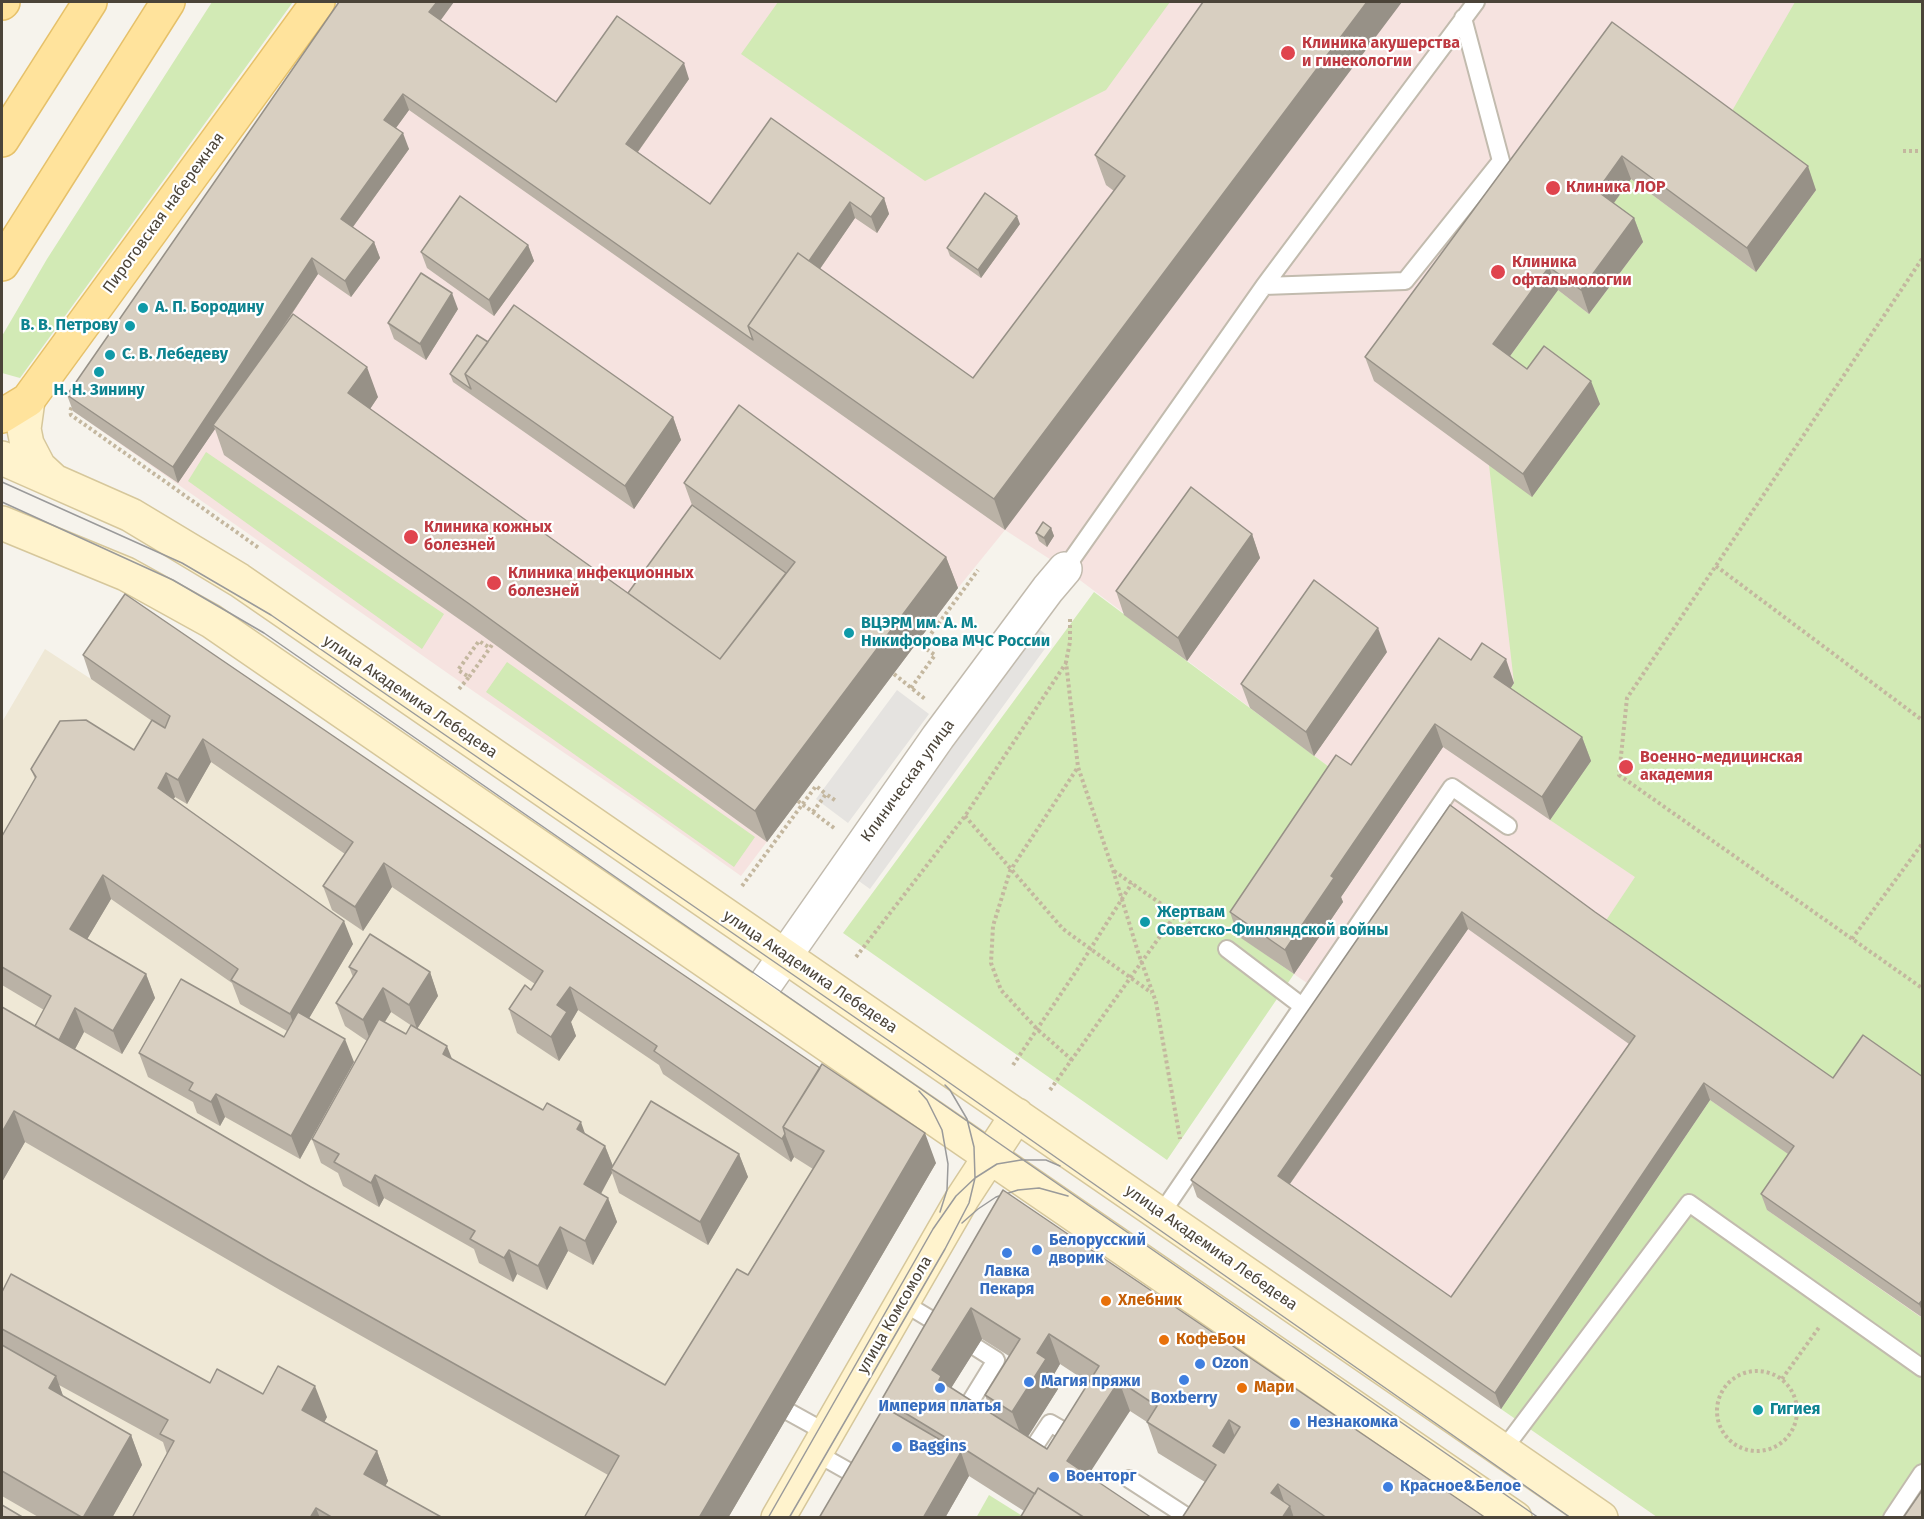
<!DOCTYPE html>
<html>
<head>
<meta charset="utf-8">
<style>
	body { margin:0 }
	#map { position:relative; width:1924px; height:1519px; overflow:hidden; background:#f6f3ec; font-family:"Fira Sans",sans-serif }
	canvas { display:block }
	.frame { position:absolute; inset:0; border:3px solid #4b4439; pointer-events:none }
</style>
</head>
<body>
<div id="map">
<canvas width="1924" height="1519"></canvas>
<div class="frame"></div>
</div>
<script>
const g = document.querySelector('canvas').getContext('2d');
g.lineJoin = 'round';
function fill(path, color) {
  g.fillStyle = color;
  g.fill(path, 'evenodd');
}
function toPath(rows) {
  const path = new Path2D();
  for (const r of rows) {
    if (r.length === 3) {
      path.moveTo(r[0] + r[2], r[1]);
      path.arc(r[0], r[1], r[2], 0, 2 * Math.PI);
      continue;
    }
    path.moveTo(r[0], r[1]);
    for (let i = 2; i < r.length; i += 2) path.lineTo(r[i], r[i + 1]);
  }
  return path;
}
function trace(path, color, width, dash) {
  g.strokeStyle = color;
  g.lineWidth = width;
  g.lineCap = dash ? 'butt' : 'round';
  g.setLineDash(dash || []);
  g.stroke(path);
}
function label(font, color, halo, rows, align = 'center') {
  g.font = font + ' "Fira Sans",sans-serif';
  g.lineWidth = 4.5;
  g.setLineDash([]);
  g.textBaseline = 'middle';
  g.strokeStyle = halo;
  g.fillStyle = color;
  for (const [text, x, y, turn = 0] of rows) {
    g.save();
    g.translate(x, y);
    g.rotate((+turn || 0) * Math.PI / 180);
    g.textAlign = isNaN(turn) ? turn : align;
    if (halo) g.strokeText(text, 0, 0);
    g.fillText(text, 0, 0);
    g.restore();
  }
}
fill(toPath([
	[45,649,91,679,834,1095,936,1163,728,1517,2,1518,2,722]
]), '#efe8d6');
fill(toPath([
	[357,2,1922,2,1922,1517,1657,1517,1197,1197,1332,1000,1238,936,1344,778,1065,569,1005,530,958,588,741,876,644,807,476,693,73,411]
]), '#f6e3e0');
fill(toPath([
	[212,2,293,2,20,378,2,373,2,336,47,259],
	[778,2,1170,2,1106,90,925,181,741,54],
	[1795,2,1922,2,1922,1089,1839,1094,1601,928,1635,877,1550,820,1590,761,1502,701,1514,683,1489,465,1536,393,1502,367,1558,290,1589,314,1643,242,1605,215,1631,179,1756,272,1816,190,1725,123],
	[206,452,444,614,422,649,188,481],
	[1094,592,1344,778,1239,936,1294,974,1167,1160,843,933],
	[507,662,755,837,734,867,486,692],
	[1710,1100,1800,1162,1767,1210,1922,1318,1922,1514,1920,1518,1657,1517,1501,1409],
	[989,1495,1024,1517,976,1518]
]), '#d2eab5');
fill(toPath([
	[1039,629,1052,639,870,889,856,879],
	[897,690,929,714,848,823,816,799]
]), '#e5e3e0');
const lane = toPath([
	[1264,286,1405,281,1501,161,1463,18],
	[1065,569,1264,286,1476,2],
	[1227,949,1302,1006],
	[1161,1214,1452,787,1508,826],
	[902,1302,947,1329],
	[789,1412,827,1433],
	[970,1416,964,1412,996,1360,977,1348],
	[1503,1450,1689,1203,1922,1368],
	[816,1453,864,1480],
	[1030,1453,1050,1423,1076,1438,1077,1437],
	[1129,1479,1189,1518],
	[1892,1518,1922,1473]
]);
const street = toPath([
	[757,996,938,737,1048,589,1065,569]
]);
const secondary = toPath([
	[28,400,24,429,27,444,39,467,52,479],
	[2,458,131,515,239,580,1601,1518],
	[2,523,126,574,211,621,1515,1518],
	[778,1518,962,1199,1017,1115]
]);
const primary = toPath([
	[2,3,3,2],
	[2,140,90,2],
	[2,264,168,2],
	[2,416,28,400,318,2]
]);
trace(lane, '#c2bbae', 20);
trace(street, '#c2bbae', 36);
trace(secondary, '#d6c79b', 36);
trace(primary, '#e6c16a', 36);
trace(toPath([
	[1903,151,1922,151],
	[1922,259,1627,698,1619,775,1922,988],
	[74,402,70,411,71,415,259,548],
	[1716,566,1922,720],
	[1070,619,1070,642,1066,662,1078,767,1113,870,1138,952,1156,1002,1180,1139],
	[894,674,925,699],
	[469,677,490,648],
	[911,688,935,655,922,646,978,570],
	[459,689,469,677,458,670,479,641,490,648,493,643],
	[798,801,834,828],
	[813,812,826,794,836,801],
	[965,816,1063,929,1152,993],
	[1114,871,1206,935],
	[742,886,816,786,826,794],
	[1852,939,1922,844],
	[856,957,965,816,1066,663],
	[1072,1060,1037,1029,1001,990,991,963,993,926,1010,871,1078,767],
	[1013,1065,1079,967,1132,883],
	[1050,1090,1176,914],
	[1757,1411,40],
	[1782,1379,1820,1326]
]), '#c4b79f', 4, [3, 3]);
trace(lane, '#fff', 16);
trace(street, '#fff', 33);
trace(secondary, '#fff3cd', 33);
trace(primary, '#ffe39c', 33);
trace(toPath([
	[2,482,182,563,271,615,924,1065,1571,1518],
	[2,502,173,580,264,633,1539,1518],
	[919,1091,927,1100,942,1130,948,1164,947,1190,940,1212],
	[962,1223,978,1209,996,1197,1018,1190,1039,1188,1068,1196],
	[768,1518,933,1229,956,1196,975,1178,997,1164,1021,1160,1046,1160,1060,1166],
	[789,1518,945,1249,969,1203,975,1178,974,1147,967,1119,950,1090,945,1085]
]), '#9a9a9a', 1.5);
fill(toPath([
	[1203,2,1005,530,409,110,396,128,409,149,353,227,374,242,380,258,351,297,318,274,282,329,378,397,370,409,628,593,692,505,684,483,946,557,958,588,767,842,479,633,224,455,215,429,178,483,73,411,67,395,441,20,556,102,689,79,638,152,710,204,884,198,889,214,877,233,855,218,820,269,973,378,1114,191,1106,185,1095,155],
	[1612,22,1816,190,1756,272,1631,179,1614,203,1634,218,1643,242,1589,314,1558,290,1510,356,1527,369,1600,404,1532,497,1374,381,1365,357],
	[1020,224,981,278,950,256,947,248],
	[528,245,534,261,494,316,427,268,421,252],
	[458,309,426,360,394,339,388,323],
	[488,342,673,417,681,440,634,509,453,382,450,374],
	[1051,528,1054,536,1047,547,1039,541,1036,533],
	[1252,534,1260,558,1187,661,1124,615,1116,591],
	[1387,652,1314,756,1250,708,1241,684],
	[83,655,936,1163,728,1518,584,1518,608,1475,280,1290,25,1142,2,1182,2,1007,35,1026,44,1010,2,985,2,836,35,779,31,769,134,750,152,721,91,679],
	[211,762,345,854,323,886,332,910,363,931,392,887,535,984,531,990,509,1009,517,1033,559,1061,576,1036,571,1022,578,1010,659,1065,663,1074,791,1162,794,1157,813,1169,748,1275,665,1385,311,1187,75,1049,84,1032,122,1054,155,998,146,974,87,939,111,899,232,983,240,1004,287,1031,284,1037,139,1053,148,1077,193,1102,197,1113,220,1126,225,1117,300,1159,354,1062,309,1018,353,944,173,799,175,797,187,804],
	[1514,683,1510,689,1582,737,1591,761,1550,820,1443,747,1341,897,1343,902,1294,974,1238,936,1230,912,1351,765],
	[1450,805,1595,912,1833,1078,1923,1077,1923,1318,1767,1210,1761,1194,1788,1154,1710,1100,1501,1409,1197,1197,1191,1180],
	[1468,929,1629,1044,1451,1297,1290,1184],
	[349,967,430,972,438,996,417,1029,452,1060,605,1146,613,1166,739,1154,748,1177,708,1245,619,1193,612,1173,601,1194,608,1198,617,1222,593,1265,568,1251,547,1290,517,1274,513,1282,479,1263,474,1249,384,1198,379,1207,343,1186,338,1173,321,1163,312,1139,367,1041,345,1026,336,1003,353,977],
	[391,1012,415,1028,406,1034,385,1022],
	[1003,1190,1486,1518,1182,1518,1205,1482,1158,1453,1147,1422,1130,1411,1024,1511,969,1476,945,1518,819,1518,884,1407,882,1399],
	[982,1339,1009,1356,985,1395,992,1414,951,1388],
	[1060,1364,1089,1383,1047,1449,1027,1437,1058,1389,1053,1376],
	[2,1292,210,1383,263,1394,327,1417,324,1422,377,1451,388,1481,385,1486,443,1518,132,1518,167,1454,163,1442,59,1385,63,1396,131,1435,142,1465,112,1518,40,1518,2,1496]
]), '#bab2a6');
fill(toPath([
	[437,2,454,2,435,28,429,12],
	[1367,2,1402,2,1005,530,994,499],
	[684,63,689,79,632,160,626,144],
	[403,94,409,110,390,136,384,120],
	[403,133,409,149,347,235,341,219],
	[1622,156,1631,179,1605,215,1597,191],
	[1808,166,1816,190,1756,272,1747,248],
	[884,198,889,214,877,233,871,217],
	[850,202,855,218,770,341,758,333],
	[1017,216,1020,224,981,278,978,270],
	[1634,218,1643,242,1589,314,1581,290],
	[374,242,380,258,351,297,345,281],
	[528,245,534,261,494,316,489,300],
	[312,258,318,274,216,427,213,425,215,429,178,483,173,467],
	[1549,267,1558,290,1502,367,1493,344],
	[452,293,458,309,426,360,420,344],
	[367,367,378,397,360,424,348,393],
	[1591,381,1600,404,1532,497,1523,474],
	[673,417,681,440,634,509,625,486],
	[1051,528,1054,536,1047,547,1044,538],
	[1252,534,1260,558,1187,661,1178,638],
	[946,557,958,588,767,842,755,811],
	[1378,628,1387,652,1314,756,1306,732],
	[1506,659,1514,683,1502,701,1494,677],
	[1435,724,1443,747,1341,897,1343,902,1294,974,1285,950,1331,876],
	[1582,737,1591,761,1550,820,1542,797],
	[203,739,211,762,187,804,178,780],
	[166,773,175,797,166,811,158,788],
	[384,863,392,887,363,931,355,907],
	[103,875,111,899,79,953,70,929],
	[1462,912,1468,929,1284,1192,1278,1176],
	[344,921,353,944,298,1037,290,1014],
	[430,972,438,996,417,1029,409,1005],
	[146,974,155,998,122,1054,113,1031],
	[570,987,578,1010,571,1022,576,1036,559,1061,551,1037,557,1005],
	[383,988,391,1012,371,1043,363,1020],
	[75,1008,84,1032,65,1068,57,1044],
	[345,1039,354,1062,300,1159,291,1136],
	[447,1046,456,1069,443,1054],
	[1704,1083,1710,1100,1501,1409,1495,1393],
	[216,1094,225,1117,220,1126,211,1102],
	[14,1111,25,1142,2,1182,2,1132],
	[581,1122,589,1145,577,1129],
	[925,1133,936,1163,728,1518,699,1518],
	[785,1134,794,1157,791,1162,782,1139],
	[605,1146,614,1169,611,1169,612,1173,593,1208,584,1184],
	[739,1154,748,1177,708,1245,700,1222],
	[375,1175,384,1198,379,1207,371,1183],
	[608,1198,617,1222,593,1265,585,1241],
	[560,1227,568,1251,547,1290,538,1266],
	[509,1250,517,1274,513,1282,504,1258],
	[1923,1299,1923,1313,1919,1304],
	[971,1308,982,1339,948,1393,932,1370],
	[1049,1334,1060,1364,1053,1376,1058,1389,1024,1443,1012,1412,1037,1353],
	[56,1376,67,1407,49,1388],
	[1119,1381,1130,1411,1078,1491,1067,1461],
	[315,1386,327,1417,314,1441,302,1410],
	[1229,1420,1240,1451,1224,1476,1213,1446],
	[131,1435,142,1465,112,1518,83,1518],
	[377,1451,388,1481,375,1505,364,1474],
	[961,1452,969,1476,945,1518,923,1518],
	[1278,1484,1287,1510,1290,1506,1294,1518,1280,1518,1271,1493],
	[316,1508,320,1518,310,1518]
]), '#979187');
const building = toPath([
	[339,2,437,2,429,12,556,102,617,16,684,63,626,144,710,204,771,118,884,198,871,217,850,202,809,261,798,253,748,326,753,340,403,94,384,120,403,133,341,219,374,242,345,281,312,258,173,467,67,395,339,2],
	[1203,2,1367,2,994,499,748,326,798,253,973,378,1125,176,1095,155,1203,2],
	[1612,22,1808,166,1747,248,1622,156,1597,191,1634,218,1581,290,1549,267,1493,344,1527,369,1544,346,1591,381,1523,474,1365,357,1612,22],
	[985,193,1017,216,978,270,947,248,985,193],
	[460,196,528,245,489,300,421,252,460,196],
	[421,273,452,293,420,344,388,323,421,273],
	[514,305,673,417,625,486,465,374,514,305],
	[293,314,367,367,348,393,720,659,795,562,684,483,739,405,946,557,755,811,468,603,213,425,293,314],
	[477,335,488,342,465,374,471,389,450,374,477,335],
	[1191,487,1252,534,1178,638,1116,591,1191,487],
	[692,505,786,573,720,659,628,593,692,505],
	[1043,522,1051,528,1044,538,1036,533,1043,522],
	[1314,580,1378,628,1306,732,1241,684,1314,580],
	[125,594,820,1068,783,1127,785,1134,782,1139,654,1051,657,1046,570,987,557,1005,567,1012,551,1037,509,1009,525,985,531,990,543,971,384,863,355,907,323,886,353,842,203,739,178,780,166,773,158,788,344,921,290,1014,231,980,238,969,103,875,70,929,146,974,113,1031,75,1008,59,1040,35,1026,51,996,2,967,2,836,36,777,31,769,60,721,86,720,134,750,152,720,165,728,170,716,83,655,125,594],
	[1439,638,1471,660,1482,643,1506,659,1494,677,1582,737,1542,797,1435,724,1331,876,1334,878,1285,950,1230,912,1336,755,1351,765,1439,638],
	[1450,805,1595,912,1833,1078,1863,1035,1923,1077,1923,1299,1919,1304,1761,1194,1794,1146,1704,1083,1495,1393,1191,1180,1450,805],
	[1462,912,1635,1036,1451,1297,1278,1176,1462,912],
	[370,934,430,972,409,1005,383,988,363,1020,336,1003,357,971,349,967,370,934],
	[181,979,284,1037,298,1012,345,1039,291,1136,216,1094,211,1102,189,1090,193,1083,139,1053,181,979],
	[2,1007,311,1187,665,1385,737,1269,748,1275,824,1151,783,1127,822,1064,925,1133,699,1518,584,1518,619,1456,269,1260,14,1111,2,1132,2,1007],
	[379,1019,406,1034,411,1025,447,1046,443,1054,543,1110,547,1103,581,1122,577,1129,605,1146,584,1184,608,1198,585,1241,560,1227,538,1266,509,1250,504,1258,470,1239,475,1231,375,1175,371,1183,334,1162,339,1154,312,1139,379,1019],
	[651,1101,739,1154,700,1222,611,1169,651,1101],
	[1003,1190,1486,1518,1327,1518,1278,1484,1271,1493,1290,1506,1282,1518,1182,1518,1216,1465,1147,1422,1157,1406,1119,1381,1067,1461,1152,1518,1085,1518,1038,1488,1035,1494,958,1445,882,1399,1003,1190],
	[971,1308,1020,1339,985,1395,1012,1412,1046,1359,1037,1353,1049,1334,1099,1366,1047,1449,939,1380,941,1376,932,1370,971,1308],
	[1229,1420,1240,1427,1224,1453,1213,1446,1229,1420],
	[11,1274,210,1383,217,1369,263,1394,278,1366,315,1386,302,1410,377,1451,364,1474,443,1518,333,1518,316,1508,310,1518,132,1518,174,1441,160,1434,168,1420,2,1329,2,1292,11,1274],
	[2,1345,56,1376,49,1388,131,1435,83,1518,2,1471,2,1345],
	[884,1407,961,1452,923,1518,819,1518,884,1407],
	[1038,1488,1085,1518,1020,1518,1038,1488],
	[1923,1489,1923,1518,1903,1518,1923,1489],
	[2,1505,24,1518,2,1518,2,1505]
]);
fill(building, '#d8cfc1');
trace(building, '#979187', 1.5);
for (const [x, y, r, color] of [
	[1288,53,8,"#e0444e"],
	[1553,188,8,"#e0444e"],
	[1498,272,8,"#e0444e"],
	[143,308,6,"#0f9aa8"],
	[130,326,6,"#0f9aa8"],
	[110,355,6,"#0f9aa8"],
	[99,372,6,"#0f9aa8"],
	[411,537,8,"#e0444e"],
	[494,583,8,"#e0444e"],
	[849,633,6,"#0f9aa8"],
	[1626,767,8,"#e0444e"],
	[1145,922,6,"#0f9aa8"],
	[1037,1250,6,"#3f7fe0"],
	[1007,1253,6,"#3f7fe0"],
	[1106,1301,6,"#e8710a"],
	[1164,1340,6,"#e8710a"],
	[1200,1364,6,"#3f7fe0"],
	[1184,1380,6,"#3f7fe0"],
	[1029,1382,6,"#3f7fe0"],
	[940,1388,6,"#3f7fe0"],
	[1242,1388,6,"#e8710a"],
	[1758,1410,6,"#0f9aa8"],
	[1295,1423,6,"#3f7fe0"],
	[897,1447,6,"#3f7fe0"],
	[1054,1477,6,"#3f7fe0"],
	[1388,1487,6,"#3f7fe0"]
]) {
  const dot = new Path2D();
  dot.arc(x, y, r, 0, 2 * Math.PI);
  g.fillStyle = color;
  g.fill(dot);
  trace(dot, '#fff', 2);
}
label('bold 16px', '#be3a42', '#fff', [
	["Клиника акушерства",1302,44],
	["и гинекологии",1302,62],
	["Клиника ЛОР",1566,188],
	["Клиника",1512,263],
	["офтальмологии",1512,281],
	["Клиника кожных",424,528],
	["болезней",424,546],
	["Клиника инфекционных",508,574],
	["болезней",508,592],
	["Военно-медицинская",1640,758],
	["академия",1640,776]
], 'left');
label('16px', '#4b4439', '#fff', [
	["Пироговская набережная",164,213,-54],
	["улица Академика Лебедева",410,697,34],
	["Клиническая улица",908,781,-54],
	["улица Академика Лебедева",810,972,34],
	["улица Академика Лебедева",1211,1248,35],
	["улица Комсомола",895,1315,-60]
]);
label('bold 16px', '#0d838f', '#fff', [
	["А. П. Бородину",155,308],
	["В. В. Петрову",118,326,"right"],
	["С. В. Лебедеву",122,355],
	["Н. Н. Зинину",99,391,"center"],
	["ВЦЭРМ им. А. М.",861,624],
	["Никифорова МЧС России",861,642],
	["Жертвам",1157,913],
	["Советско-Финляндской войны",1157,931],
	["Гигиея",1770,1410]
], 'left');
label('bold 16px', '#366cbe', '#fff', [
	["Белорусский",1049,1241],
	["дворик",1049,1259],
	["Лавка",1007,1272,"center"],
	["Пекаря",1007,1290,"center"],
	["Ozon",1212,1364],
	["Магия пряжи",1041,1382],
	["Boxberry",1184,1399,"center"],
	["Империя платья",940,1407,"center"],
	["Незнакомка",1307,1423],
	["Baggins",909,1447],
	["Военторг",1066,1477],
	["Красное&Белое",1400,1487]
], 'left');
label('bold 16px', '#c56008', '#fff', [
	["Хлебник",1118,1301],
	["КофеБон",1176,1340],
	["Мари",1254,1388]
], 'left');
</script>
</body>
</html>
